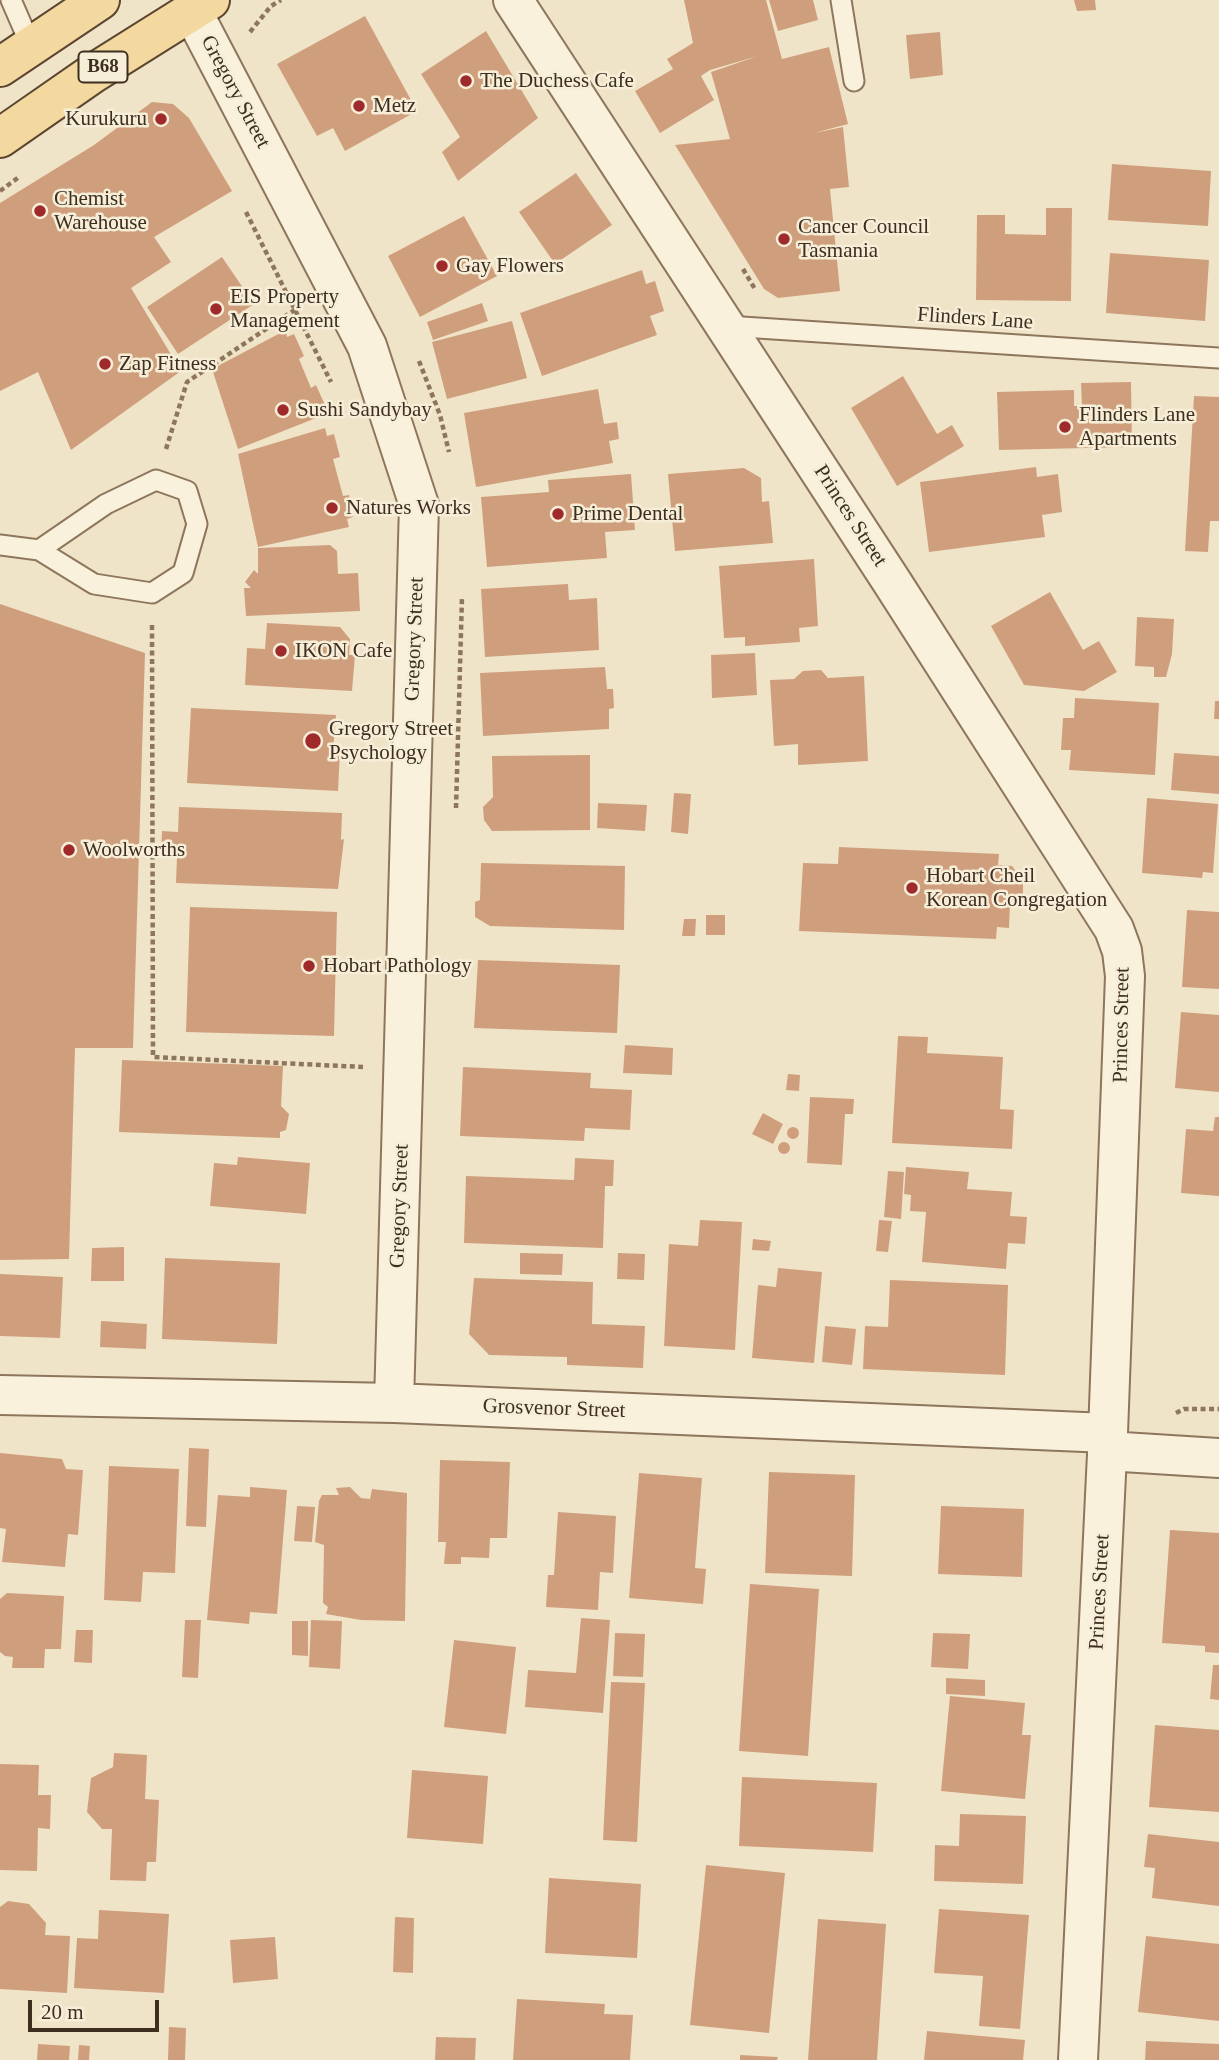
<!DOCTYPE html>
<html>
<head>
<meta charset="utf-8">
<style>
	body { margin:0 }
	#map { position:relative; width:1219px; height:2060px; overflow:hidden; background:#f0e4c8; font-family:"Times New Roman",serif }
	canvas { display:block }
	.scale { position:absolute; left:28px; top:2000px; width:131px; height:32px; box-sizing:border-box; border:4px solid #3d2e20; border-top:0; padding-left:9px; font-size:21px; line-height:24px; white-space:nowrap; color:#3d2e20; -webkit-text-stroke:5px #f7eed8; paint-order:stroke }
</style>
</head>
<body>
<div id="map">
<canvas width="1219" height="2060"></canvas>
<div class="scale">20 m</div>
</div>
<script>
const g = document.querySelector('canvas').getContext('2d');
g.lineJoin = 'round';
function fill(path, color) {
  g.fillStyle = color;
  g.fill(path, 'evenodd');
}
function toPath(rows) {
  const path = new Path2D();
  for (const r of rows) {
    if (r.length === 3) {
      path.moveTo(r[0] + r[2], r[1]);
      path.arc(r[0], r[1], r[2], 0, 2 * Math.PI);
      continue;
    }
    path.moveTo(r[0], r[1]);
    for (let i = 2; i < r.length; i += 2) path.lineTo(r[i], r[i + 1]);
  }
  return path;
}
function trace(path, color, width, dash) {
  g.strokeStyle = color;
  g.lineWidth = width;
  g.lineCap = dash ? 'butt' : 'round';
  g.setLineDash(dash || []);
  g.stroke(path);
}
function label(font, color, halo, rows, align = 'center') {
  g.font = font + ' "Times New Roman",serif';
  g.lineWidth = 5;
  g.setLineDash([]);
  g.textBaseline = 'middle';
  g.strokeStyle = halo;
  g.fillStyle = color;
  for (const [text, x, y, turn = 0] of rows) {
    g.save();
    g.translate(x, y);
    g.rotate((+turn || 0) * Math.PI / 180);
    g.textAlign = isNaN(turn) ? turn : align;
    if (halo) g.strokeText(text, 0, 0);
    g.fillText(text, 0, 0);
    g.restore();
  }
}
fill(toPath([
	[684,0,766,0,782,59,829,47,848,124,814,133,843,127,849,187,830,189,840,291,778,298,764,289,675,145,730,139,711,72,758,56,710,70,701,76,714,100,660,133,635,91,673,69,667,59,693,43],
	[769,0,813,0,818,20,778,31],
	[1074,0,1095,0,1096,10,1077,11],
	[365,16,417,111,345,151,333,128,317,136,277,64],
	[486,31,538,118,458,181,442,152,460,137,421,74],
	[940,32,943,75,910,79,906,35],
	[152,102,173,104,189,118,232,191,154,237,171,262,131,288,181,371,71,450,38,372,0,391,0,203,94,145],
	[1112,164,1211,171,1208,226,1108,220],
	[576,173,612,225,555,264,519,212],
	[1046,208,1072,208,1071,301,976,300,977,215,1005,215,1005,234,1046,235],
	[464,216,497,276,420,317,388,256],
	[1110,253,1209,260,1205,321,1106,313],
	[222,257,254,304,178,354,147,307],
	[642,270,646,284,655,281,664,311,650,316,657,335,542,376,520,313],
	[482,303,488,321,433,340,427,322],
	[512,321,527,378,447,399,432,342],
	[286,330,287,337,294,334,304,356,299,359,311,388,316,385,325,405,318,408,321,416,238,449,212,369],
	[903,376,937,434,952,425,964,446,897,486,851,408],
	[1131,382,1132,447,999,450,997,392,1074,390,1074,406,1082,406,1081,383],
	[598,389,604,424,617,422,619,439,609,441,613,463,476,487,464,413],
	[1194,396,1219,397,1219,521,1210,521,1208,552,1185,551],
	[325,428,327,436,334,434,340,457,333,459,343,496,349,495,353,517,347,519,349,527,258,547,238,454],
	[1036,467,1037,477,1058,474,1062,512,1042,515,1045,537,929,552,920,482],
	[744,468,761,478,762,502,769,501,773,543,675,551,668,474],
	[631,474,635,530,605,532,607,558,487,567,481,497,549,492,548,480],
	[330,545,337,551,338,574,358,573,360,611,246,616,244,588,251,588,245,582,254,570,258,574,258,548],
	[814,559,818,626,799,628,800,642,745,646,745,637,724,638,719,566],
	[568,584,569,600,597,598,599,650,485,657,481,589],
	[1050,592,1083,650,1099,641,1117,672,1084,691,1024,685,991,626],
	[0,604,145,653,133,1048,75,1048,69,1259,0,1260],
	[1137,617,1174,619,1172,654,1166,677,1154,677,1154,667,1135,666],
	[267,623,340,627,350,639,349,655,355,655,352,691,245,685,247,648,265,649],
	[755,653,757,695,712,698,711,655],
	[605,667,607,689,613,689,614,708,609,709,609,729,483,736,480,673],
	[821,670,828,678,864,676,868,761,798,765,798,744,774,746,770,680,794,679,803,671],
	[1075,698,1159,703,1155,775,1069,770,1071,750,1061,750,1063,718,1074,718],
	[1215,701,1219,701,1219,719,1214,719],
	[191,708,336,715,333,751,340,751,338,791,187,783],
	[1174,753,1219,756,1219,794,1171,790],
	[590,755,590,830,492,831,484,820,483,807,493,797,492,756],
	[674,793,691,794,688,834,671,832],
	[1147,798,1218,804,1213,873,1203,872,1202,878,1142,873],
	[598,803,647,805,645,831,597,828],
	[179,807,342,813,341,840,344,839,338,889,176,883,177,857,161,857,162,831,178,832],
	[839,847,999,854,998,865,1012,866,1023,881,1023,894,1010,903,1009,928,997,927,996,939,799,931,803,863,838,864],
	[481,863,625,866,624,930,490,926,475,917,475,902,480,900],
	[190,907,337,912,334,1036,186,1032],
	[1187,910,1219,912,1219,989,1182,987],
	[706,915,725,915,725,935,706,935],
	[684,919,696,919,695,936,682,936],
	[478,960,620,965,617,1033,474,1028],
	[1181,1012,1219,1015,1219,1092,1175,1088],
	[898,1036,928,1037,927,1053,1003,1057,1000,1109,1014,1110,1012,1149,892,1143],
	[625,1045,673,1048,672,1075,623,1073],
	[122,1060,283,1066,281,1106,289,1114,286,1130,280,1132,280,1138,119,1132],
	[463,1067,591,1073,590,1088,632,1090,630,1130,585,1128,584,1141,460,1136],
	[788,1074,800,1075,799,1091,786,1090],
	[810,1097,854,1099,853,1114,845,1114,842,1165,807,1163],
	[763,1113,783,1124,773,1144,752,1134],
	[1215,1117,1219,1117,1219,1196,1181,1193,1186,1129,1213,1131],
	[793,1133,6],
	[784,1148,6],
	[238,1157,310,1163,306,1214,210,1206,214,1163,237,1165],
	[575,1158,614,1160,613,1186,605,1186,603,1248,464,1243,466,1176,574,1180],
	[906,1167,969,1172,967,1189,1012,1192,1010,1216,1027,1217,1025,1244,1008,1243,1006,1269,922,1262,926,1212,910,1211,911,1195,904,1194],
	[888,1171,904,1172,901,1219,884,1217],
	[700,1220,742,1222,735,1350,664,1346,669,1244,698,1246],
	[879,1220,892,1221,888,1252,876,1251],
	[753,1239,771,1241,769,1251,752,1250],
	[124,1247,124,1281,91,1281,92,1248],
	[520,1253,563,1254,562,1275,520,1274],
	[618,1253,645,1254,644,1280,617,1279],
	[165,1258,280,1263,277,1344,162,1339],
	[778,1268,822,1272,814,1363,752,1358,758,1285,776,1287],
	[0,1274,63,1277,60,1338,0,1336],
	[474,1278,593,1282,592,1324,645,1326,643,1368,567,1365,567,1357,489,1355,469,1334],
	[890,1280,1008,1285,1005,1375,863,1369,865,1326,888,1327],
	[101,1321,147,1324,146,1349,100,1347],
	[825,1326,856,1329,852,1365,822,1362],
	[189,1448,209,1449,206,1527,186,1526],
	[0,1453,62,1459,66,1469,83,1470,78,1535,68,1534,65,1567,2,1562,6,1529,0,1528],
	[440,1460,510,1462,507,1538,490,1538,489,1558,461,1557,461,1564,444,1564,446,1542,438,1542],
	[109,1466,179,1469,175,1573,143,1572,141,1602,104,1600],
	[769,1472,855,1475,852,1576,765,1573],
	[639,1473,702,1478,695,1568,706,1569,703,1604,629,1598],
	[250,1487,287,1490,277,1614,250,1612,249,1624,207,1620,218,1495,250,1497],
	[350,1487,361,1498,370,1499,372,1489,407,1493,405,1621,361,1620,326,1614,328,1607,323,1603,324,1545,315,1542,319,1501,322,1495,339,1495,336,1488],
	[297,1506,315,1507,312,1542,294,1541],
	[941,1506,1024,1509,1022,1577,938,1574],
	[558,1512,616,1516,613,1573,600,1572,598,1610,546,1607,548,1575,554,1575],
	[1170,1530,1219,1533,1219,1653,1205,1652,1205,1646,1162,1643],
	[750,1584,819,1589,808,1756,739,1751],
	[7,1593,64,1596,61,1649,45,1649,44,1668,12,1668,13,1657,5,1656,0,1652,0,1599],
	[581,1618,610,1620,603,1713,525,1707,528,1670,576,1673],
	[185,1620,201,1620,198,1678,182,1677],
	[311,1620,342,1621,340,1669,309,1667],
	[292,1621,308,1621,308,1656,292,1655],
	[76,1630,93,1630,92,1663,74,1662],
	[615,1633,645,1634,643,1677,613,1676],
	[933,1633,970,1634,968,1669,931,1667],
	[454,1640,516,1647,506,1734,444,1727],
	[1213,1665,1219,1665,1219,1700,1210,1699],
	[946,1678,985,1680,985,1696,946,1694],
	[611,1682,645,1683,637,1842,603,1840],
	[950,1696,1025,1703,1022,1735,1031,1735,1025,1799,941,1791],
	[1155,1725,1219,1730,1219,1812,1149,1807],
	[114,1753,147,1755,145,1799,159,1800,156,1862,147,1862,146,1881,110,1880,112,1829,102,1829,87,1812,91,1778,113,1767],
	[0,1764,39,1765,38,1795,51,1795,50,1829,38,1828,37,1871,0,1870],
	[412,1770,488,1776,483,1844,407,1838],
	[742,1777,877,1783,873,1852,739,1846],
	[960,1814,1026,1816,1023,1884,934,1881,935,1845,959,1846],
	[1148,1834,1219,1842,1219,1906,1152,1898,1155,1868,1144,1867],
	[706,1865,785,1873,769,2033,690,2025],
	[549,1878,641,1884,637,1958,545,1953],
	[8,1901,29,1904,46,1923,45,1935,70,1936,67,1993,0,1989,0,1907],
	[939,1909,1029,1915,1020,2029,979,2026,983,1976,934,1973],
	[99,1910,169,1914,164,1993,74,1988,77,1938,98,1939],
	[395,1917,414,1918,413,1973,393,1972],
	[818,1919,886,1924,877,2060,808,2060],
	[1146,1936,1219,1944,1219,2021,1138,2012],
	[275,1937,278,1979,233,1983,230,1940],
	[517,1999,605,2004,604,2014,633,2015,630,2060,513,2060],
	[169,2027,186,2028,185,2060,168,2060],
	[927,2031,1025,2040,1023,2060,924,2060],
	[436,2037,476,2038,475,2060,435,2060],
	[1146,2041,1219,2044,1219,2060,1145,2060],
	[38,2044,70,2046,69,2060,37,2060],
	[79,2045,90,2046,89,2060,78,2060],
	[740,2055,778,2057,777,2060,740,2060]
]), '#cf9f7d');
const service = toPath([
	[11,0,31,46],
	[841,0,854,81],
	[727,326,1219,358],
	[0,545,39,550,94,584,152,593,183,573,197,524,187,491,156,480,106,504,39,550]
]);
const minor = toPath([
	[513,0,892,582,1114,929,1122,951,1125,976,1108,1433,1078,2060],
	[192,11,367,346,419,505,394,1403],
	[0,1395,394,1403,1108,1433],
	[1107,1451,1219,1458]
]);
const primary = toPath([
	[0,67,100,0],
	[0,138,92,74,210,0]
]);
trace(service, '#8d765c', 23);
trace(minor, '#8d765c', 42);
trace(primary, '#5b4430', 42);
trace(toPath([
	[250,32,271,6,281,0],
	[0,191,19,177],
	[246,212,331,382],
	[743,269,755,289],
	[419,361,440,415,449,452],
	[166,449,187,382,296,309],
	[152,625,153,1057,363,1067],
	[456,808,462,597],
	[1176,1413,1184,1409,1219,1409]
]), '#8d765c', 4.5, [5, 3.5]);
trace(service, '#faf1dc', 19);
trace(minor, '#faf1dc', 38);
trace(primary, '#f3d9a0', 38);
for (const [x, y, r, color] of [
	[466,81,7,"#9e2a2b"],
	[359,106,7,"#9e2a2b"],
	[161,119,7,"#9e2a2b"],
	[40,211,7,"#9e2a2b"],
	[784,239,7,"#9e2a2b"],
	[442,266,7,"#9e2a2b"],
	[216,309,7,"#9e2a2b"],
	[105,364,7,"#9e2a2b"],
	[283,410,7,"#9e2a2b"],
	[1065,427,7,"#9e2a2b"],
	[332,508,7,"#9e2a2b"],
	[558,514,7,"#9e2a2b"],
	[281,651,7,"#9e2a2b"],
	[313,741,9,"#9e2a2b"],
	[69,850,7,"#9e2a2b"],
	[912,888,7,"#9e2a2b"],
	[309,966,7,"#9e2a2b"]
]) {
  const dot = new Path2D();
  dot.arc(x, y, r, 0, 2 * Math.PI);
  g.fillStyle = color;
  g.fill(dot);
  trace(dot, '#f7eed8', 2.5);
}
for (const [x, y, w] of [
	[103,67,49]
]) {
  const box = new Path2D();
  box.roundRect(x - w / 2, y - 15.5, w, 31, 5);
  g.fillStyle = '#f7eed8';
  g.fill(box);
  trace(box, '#3d2e20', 2);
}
label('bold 19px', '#3d2e20', null, [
	["B68",103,67]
]);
label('21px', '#3d2e20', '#f7eed8', [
	["The Duchess Cafe",480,81],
	["Metz",373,106],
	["Kurukuru",147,119,"right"],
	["Chemist",54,199],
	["Warehouse",54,223],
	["Cancer Council",798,227],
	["Tasmania",798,251],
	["Gay Flowers",456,266],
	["EIS Property",230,297],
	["Management",230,321],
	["Zap Fitness",119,364],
	["Sushi Sandybay",297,410],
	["Flinders Lane",1079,415],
	["Apartments",1079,439],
	["Natures Works",346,508],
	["Prime Dental",572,514],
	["IKON Cafe",295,651],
	["Gregory Street",329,729],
	["Psychology",329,753],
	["Woolworths",83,850],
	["Hobart Cheil",926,876],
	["Korean Congregation",926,900],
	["Hobart Pathology",323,966]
], 'left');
label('21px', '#3d2e20', '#f7eed8', [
	["Gregory Street",235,92,62],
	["Flinders Lane",975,319,4],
	["Princes Street",850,516,57],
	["Gregory Street",415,639,-88],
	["Princes Street",1122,1025,-89],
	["Gregory Street",400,1206,-88],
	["Grosvenor Street",554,1409,2],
	["Princes Street",1100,1592,-87]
]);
</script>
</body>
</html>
